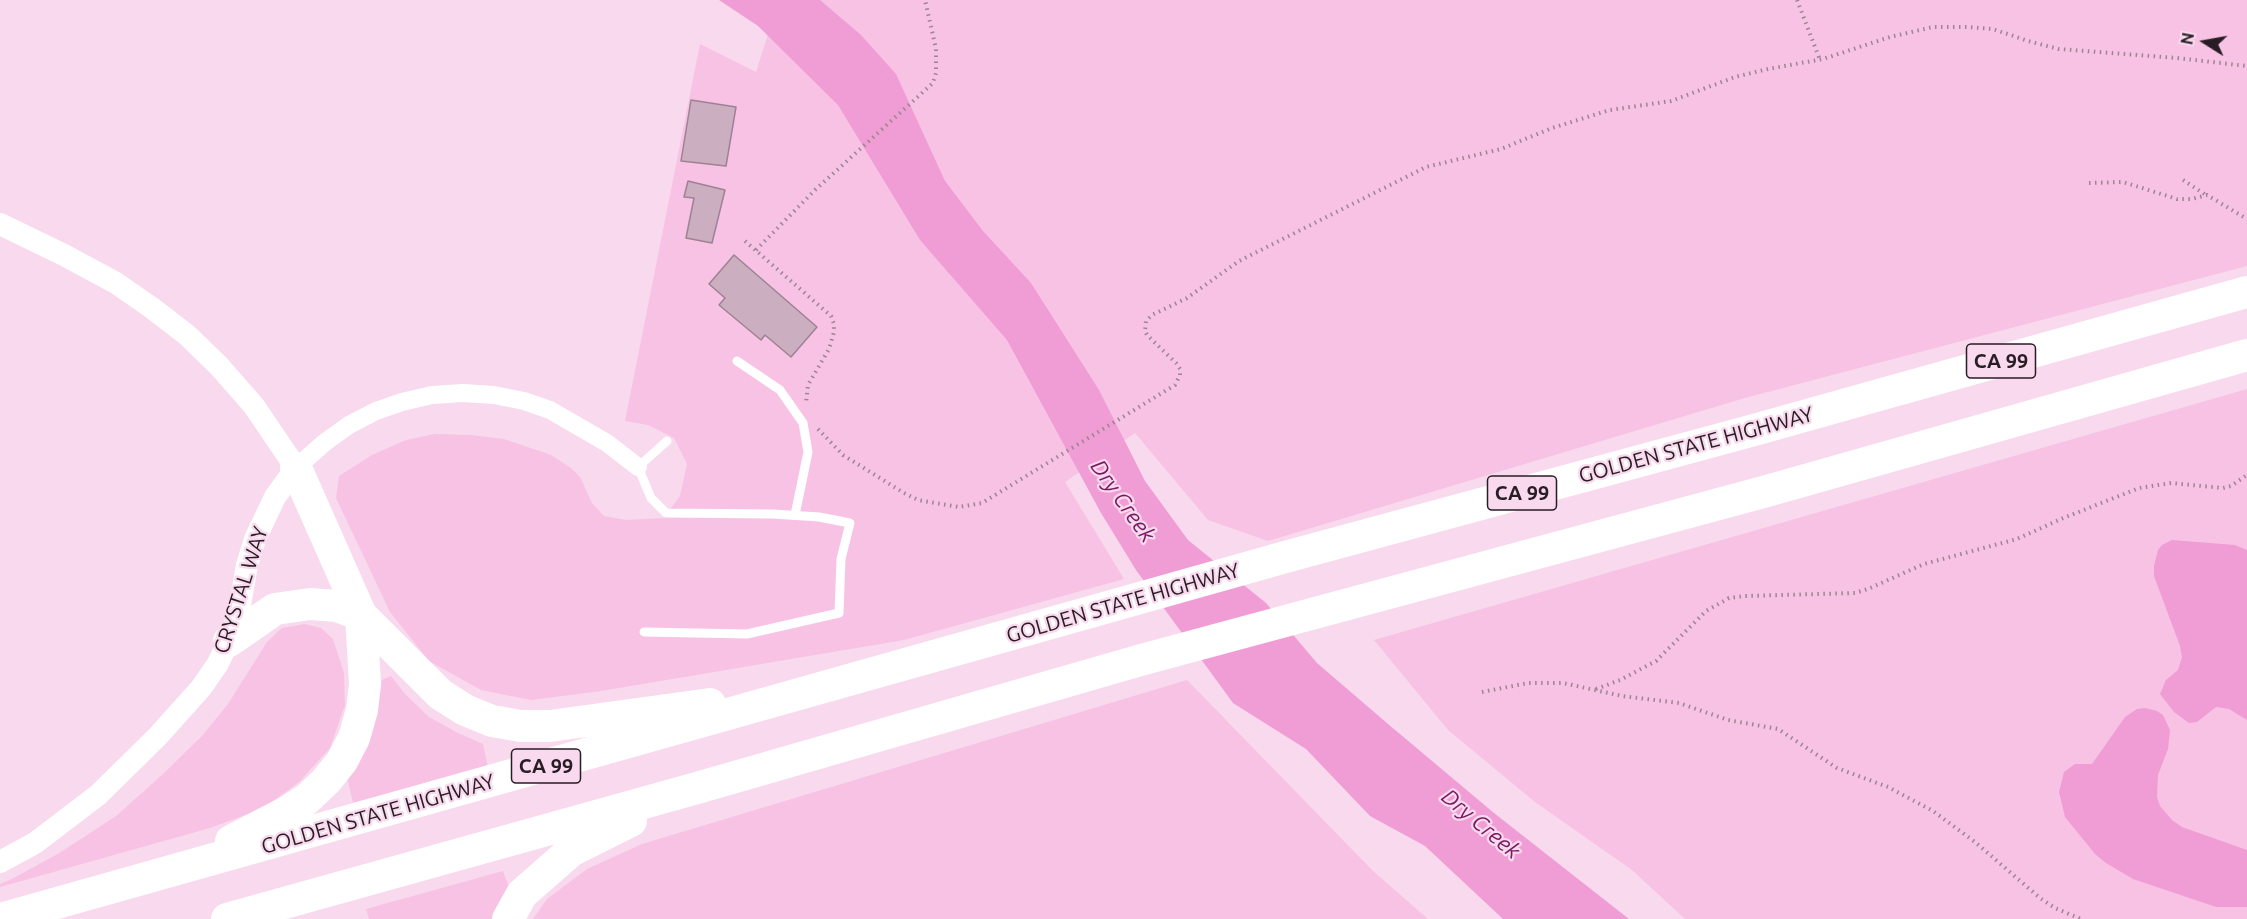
<!DOCTYPE html>
<html>
<head>
<meta charset="utf-8">
<style>
	body { margin:0 }
	#map { position:relative; width:2247px; height:919px; overflow:hidden; background:#f8d9ed; font-family:Ubuntu,sans-serif }
	canvas { display:block }
	.north { position:absolute; left:2175px; top:12px; width:60px; height:60px; -webkit-text-stroke:4px #f8d9ed; paint-order:stroke; rotate:281deg; font-size:16px; font-weight:700; line-height:24px; text-align:center; color:#281d24 }
	.north::after { content:''; display:block; margin:auto; width:21px; height:27px; background:#281d24; clip-path:polygon(50% 0,100% 100%,50% 72%,0 100%) }
</style>
</head>
<body>
<div id="map">
<canvas width="2247" height="919"></canvas>
<div class="north">N</div>
</div>
<script>
const g = document.querySelector('canvas').getContext('2d');
g.lineJoin = 'round';
function fill(path, color) {
  g.fillStyle = color;
  g.fill(path, 'evenodd');
}
function toPath(rows) {
  const path = new Path2D();
  for (const r of rows) {
    path.moveTo(r[0], r[1]);
    for (let i = 2; i < r.length; i += 2) path.lineTo(r[i], r[i + 1]);
  }
  return path;
}
function trace(path, color, width, dash) {
  g.strokeStyle = color;
  g.lineWidth = width;
  g.lineCap = dash ? 'butt' : 'round';
  g.setLineDash(dash || []);
  g.stroke(path);
}
function label(font, color, halo, rows, align = 'center') {
  g.font = font + ' Ubuntu,sans-serif';
  g.lineWidth = 4.5;
  g.setLineDash([]);
  g.textBaseline = 'middle';
  g.strokeStyle = halo;
  g.fillStyle = color;
  for (const [text, x, y, turn = 0] of rows) {
    g.save();
    g.translate(x, y);
    g.rotate((+turn || 0) * Math.PI / 180);
    g.textAlign = isNaN(turn) ? turn : align;
    if (halo) g.strokeText(text, 0, 0);
    g.fillText(text, 0, 0);
    g.restore();
  }
}
fill(toPath([
	[779,0,2247,0,2247,266,1745,398,1268,541,1208,520,1135,433,1065,482,1124,579,904,640,601,691,531,700,481,690,429,661,390,612,336,498,339,476,372,455,406,440,435,434,471,435,504,439,551,455,571,468,580,477,592,503,604,516,626,520,664,518,680,496,687,464,674,438,648,425,625,421,700,44,756,72],
	[2247,389,2247,919,1685,919,1632,870,1535,802,1448,730,1374,640],
	[305,624,321,628,333,639,344,673,345,705,330,748,299,782,264,808,210,828,0,887,0,884,12,879,61,852,116,816,162,775,202,736,228,704,267,642,282,628],
	[391,676,405,694,429,717,458,733,483,744,488,767,353,803,347,777,377,713,382,680],
	[1187,680,1373,871,1428,919,533,919,547,899,587,869,642,844],
	[503,871,511,893,495,919,369,919,366,909]
]), '#f8c2e5');
fill(toPath([
	[719,0,820,0,861,35,896,74,945,181,983,231,1031,283,1099,390,1145,481,1188,540,1266,603,1317,663,1388,724,1494,813,1629,919,1503,919,1425,846,1370,816,1306,749,1233,703,1136,570,1101,513,1007,340,920,240,838,105,758,26],
	[2172,540,2235,545,2247,550,2247,720,2229,709,2216,707,2197,722,2189,723,2174,712,2160,694,2166,680,2178,670,2182,657,2180,646,2154,576,2154,566,2158,550,2162,545],
	[2145,708,2157,711,2163,715,2170,730,2168,749,2158,775,2157,797,2160,806,2172,820,2182,827,2247,850,2247,907,2216,907,2133,879,2106,863,2095,854,2065,817,2059,792,2064,772,2075,764,2092,764,2125,717,2137,709]
]), '#f09dd5');
const building = toPath([
	[691,100,736,107,726,166,681,161,691,100],
	[688,181,725,190,712,243,686,238,694,198,684,197,688,181],
	[734,255,817,327,791,357,765,335,761,340,719,305,725,298,709,284,734,255]
]);
fill(building, '#ccaec1');
trace(building, '#9e8294', 1.5);
trace(toPath([
	[1797,0,1820,60],
	[2183,180,2206,195],
	[2089,183,2123,182,2177,199,2192,199,2207,195,2247,219],
	[745,241,831,316,834,324,834,332,829,349,808,385,806,403],
	[756,250,815,190,933,83,936,73,936,49,925,0],
	[818,429,843,455,904,493,918,500,959,507,982,503,1175,385,1180,375,1180,369,1176,363,1147,335,1145,331,1146,321,1152,315,1187,298,1239,261,1426,167,1501,149,1552,128,1610,110,1671,101,1735,77,1768,69,1823,59,1890,37,1933,27,1967,27,1993,29,2028,41,2059,49,2177,58,2247,66],
	[1596,689,1620,680,1656,661,1706,611,1729,598,1744,596,1855,593,1868,589,1924,564,2017,539,2061,519,2139,488,2171,483,2223,488,2231,486,2247,475],
	[1482,692,1528,683,1563,683,1622,696,1679,703,1728,720,1778,729,1837,768,1888,787,1933,811,1975,842,2040,898,2055,908,2081,919]
]), '#9b8593', 4, [1.5, 4.5]);
trace(toPath([
	[737,361,780,390,803,423,808,452,795,515],
	[644,632,747,634,839,613,841,559,850,523,819,517,773,514,666,513,651,498,638,467,667,441]
]), '#fff', 9);
trace(toPath([
	[296,468,324,443,349,425,376,411,402,402,432,395,463,393,494,395,524,401,550,410,607,443,638,467]
]), '#fff', 18);
trace(toPath([
	[0,224,64,255,116,283,152,308,187,335,219,366,254,406,296,468,275,497,255,539,247,565,239,611,229,641,217,665,201,688,158,736,98,795,35,843,0,862]
]), '#fff', 22);
trace(toPath([
	[229,641,275,609,310,604,337,606,361,615,440,694,465,710,492,721,521,726,550,726,710,704],
	[231,841,285,813,307,799,326,781,342,761,354,738,362,710,365,684,361,615,296,468],
	[0,919,1289,556,1754,430,2247,292],
	[227,919,697,788,1141,660,1767,491,2247,355],
	[508,919,522,894,571,851,631,821]
]), '#fff', 32);
for (const [x, y, w] of [
	[2001,361,69],
	[1522,493,69],
	[546,766,69]
]) {
  const box = new Path2D();
  box.roundRect(x - w / 2, y - 17, w, 34, 4.5);
  g.fillStyle = '#f8d9ed';
  g.fill(box);
  trace(box, '#281d24', 1.5);
}
label('bold 20px', '#281d24', null, [
	["CA 99",2001,361],
	["CA 99",1522,493],
	["CA 99",546,766]
]);
label('21px', '#281d24', '#f8d9ed', [
	["GOLDEN STATE HIGHWAY",1696,445,-15],
	["CRYSTAL WAY",241,590,-72],
	["GOLDEN STATE HIGHWAY",1123,603,-16],
	["GOLDEN STATE HIGHWAY",378,814,-16]
]);
label('italic 22px', '#771860', '#f8d9ed', [
	["Dry Creek",1123,501,55],
	["Dry Creek",1481,824,40]
]);
</script>
</body>
</html>
